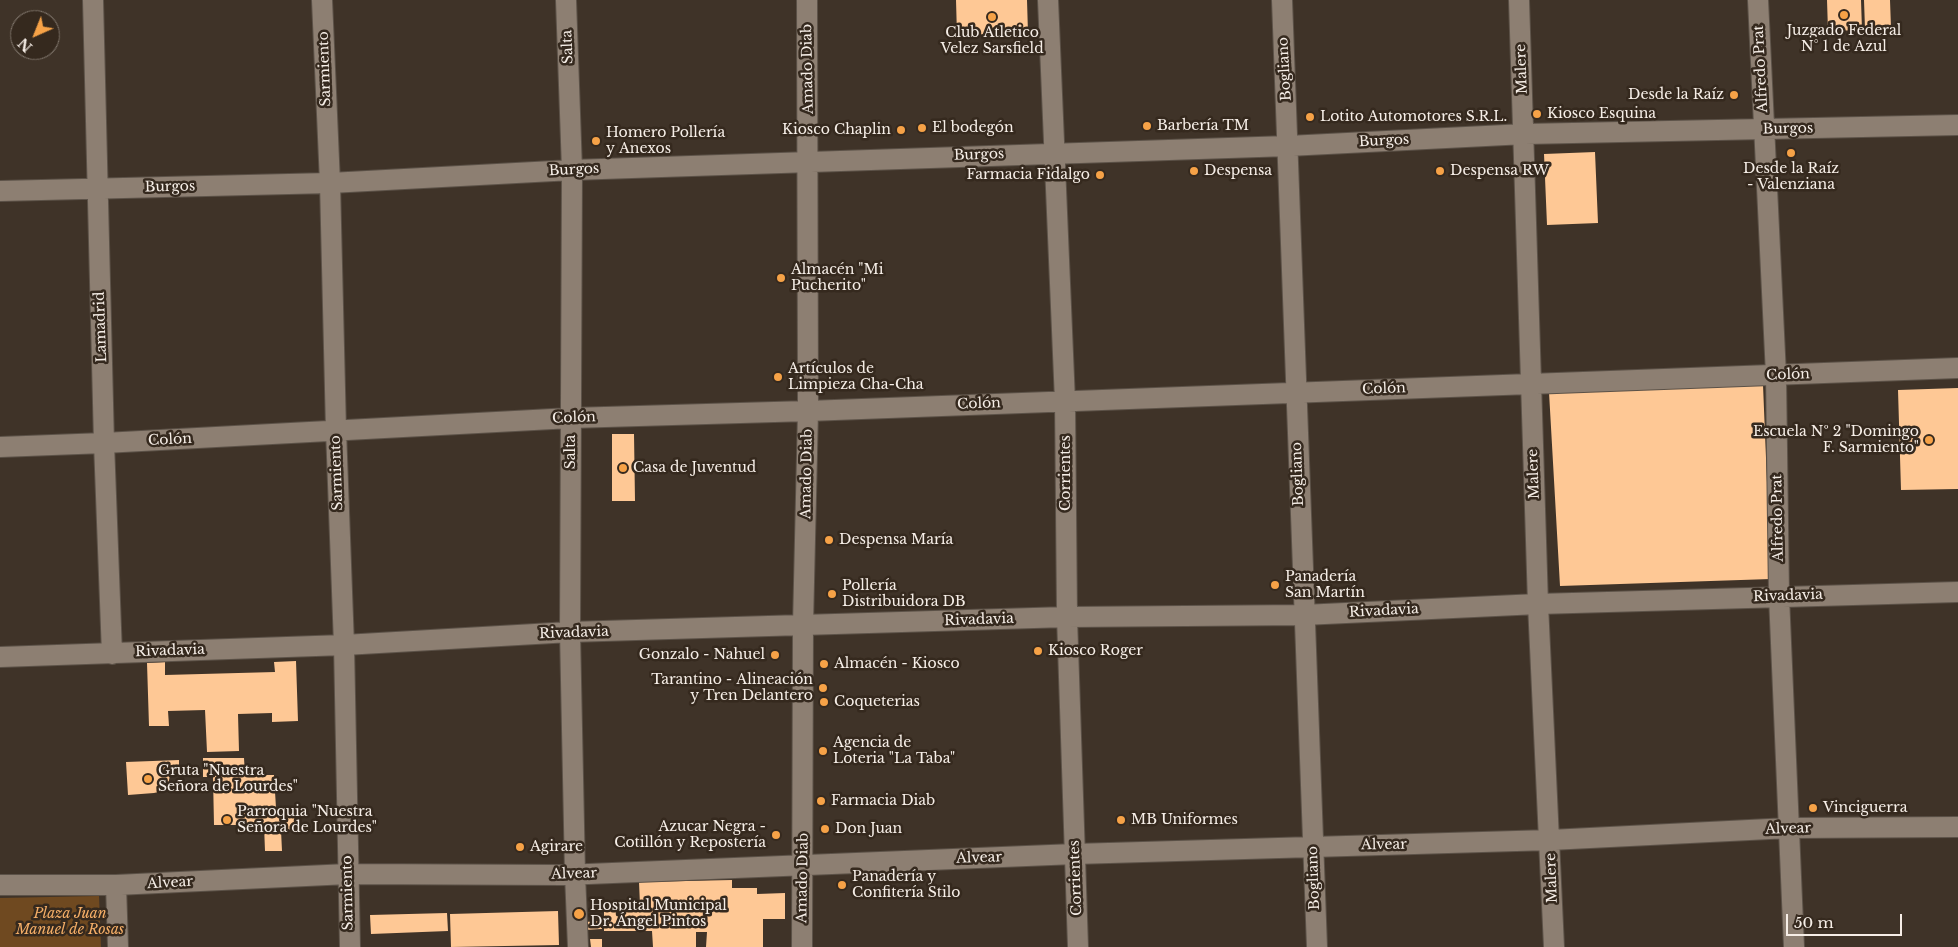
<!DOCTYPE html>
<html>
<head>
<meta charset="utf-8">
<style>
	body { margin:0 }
	#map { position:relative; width:1958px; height:947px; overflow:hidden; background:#3f3328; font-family:"Libre Baskerville",serif }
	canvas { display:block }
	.north { position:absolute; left:10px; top:10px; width:50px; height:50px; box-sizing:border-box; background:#35291e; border:1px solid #82786e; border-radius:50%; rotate:224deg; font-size:14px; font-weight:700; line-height:20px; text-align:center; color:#f6eee7 }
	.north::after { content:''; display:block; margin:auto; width:18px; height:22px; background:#f6a247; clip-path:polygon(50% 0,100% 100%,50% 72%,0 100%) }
	.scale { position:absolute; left:1786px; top:914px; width:116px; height:22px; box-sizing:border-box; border:2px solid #f6eee7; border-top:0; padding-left:6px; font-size:15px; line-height:18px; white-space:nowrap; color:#f6eee7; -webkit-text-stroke:4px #35291e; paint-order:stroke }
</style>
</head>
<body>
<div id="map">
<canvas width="1958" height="947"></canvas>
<div class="north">N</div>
<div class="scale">50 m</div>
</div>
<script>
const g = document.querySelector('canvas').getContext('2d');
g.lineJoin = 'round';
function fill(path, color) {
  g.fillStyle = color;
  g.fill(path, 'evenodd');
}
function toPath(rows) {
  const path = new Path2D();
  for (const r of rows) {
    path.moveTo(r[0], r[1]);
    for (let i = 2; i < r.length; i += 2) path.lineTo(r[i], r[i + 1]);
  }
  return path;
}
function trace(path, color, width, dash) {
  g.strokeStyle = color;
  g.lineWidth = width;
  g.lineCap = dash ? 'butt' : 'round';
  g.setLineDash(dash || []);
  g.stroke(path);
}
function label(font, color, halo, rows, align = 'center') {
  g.font = font + ' "Libre Baskerville",serif';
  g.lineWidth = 5;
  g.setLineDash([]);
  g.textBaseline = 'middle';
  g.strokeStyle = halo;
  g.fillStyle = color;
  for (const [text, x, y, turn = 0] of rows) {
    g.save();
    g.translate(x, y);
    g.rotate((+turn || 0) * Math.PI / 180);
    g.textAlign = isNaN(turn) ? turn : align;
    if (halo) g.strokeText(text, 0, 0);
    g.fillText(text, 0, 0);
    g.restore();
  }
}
fill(toPath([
	[99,896,101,947,0,947,0,898]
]), '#6f4920');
fill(toPath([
	[956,0,1027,0,1028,33,957,35],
	[1827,0,1861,0,1862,30,1828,31],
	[1864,0,1890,0,1891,28,1865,29],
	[1595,152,1598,223,1547,225,1544,154],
	[1763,385,1771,579,1560,586,1549,392],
	[1958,388,1958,489,1901,490,1898,390],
	[612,434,634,434,635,501,612,501],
	[296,661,298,721,272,722,272,713,238,714,239,751,207,752,205,710,168,711,169,726,149,726,147,663,165,662,165,675,275,672,274,662],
	[203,758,244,758,245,775,274,775,276,808,299,808,300,829,281,830,282,851,265,851,264,825,214,825,213,777,203,777],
	[179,760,179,774,170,775,167,790,154,793,128,795,126,762],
	[732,880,732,888,757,888,757,894,785,893,785,919,763,919,763,947,706,947,707,932,696,932,696,947,653,947,652,931,604,931,604,905,640,905,639,882],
	[558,911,559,945,451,947,450,914],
	[447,913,448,931,371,934,370,915],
	[602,921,602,929,584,930,584,922],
	[590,939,602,939,602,947,591,947]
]), '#fec895');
const minor = toPath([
	[93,0,104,443,112,654],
	[322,0,330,183,336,430,344,645,350,947],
	[566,0,572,170,570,632,575,874,578,947],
	[1048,0,1065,401,1067,617,1078,947],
	[1282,0,1317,947],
	[1519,0,1538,604,1554,947],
	[1758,0,1776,375,1779,596,1794,947],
	[0,191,330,183,572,170,1288,146,1525,134,1958,125],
	[0,447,104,443,571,418,808,411,1958,368],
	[0,657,344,645,570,632,1067,617,1303,615,1538,604,1958,592],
	[0,885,116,885,348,874,564,875,1075,854,1550,840,1789,828,1958,827],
	[116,885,118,947],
	[802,947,803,625,808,411,807,0]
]);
trace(minor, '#5c5248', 22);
trace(minor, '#8d7f72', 20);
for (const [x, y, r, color] of [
	[1844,15,5,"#f6a247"],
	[992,17,5,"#f6a247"],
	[1734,95,5,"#f6a247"],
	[1537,114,5,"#f6a247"],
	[1310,117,5,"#f6a247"],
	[1147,126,5,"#f6a247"],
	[922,128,5,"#f6a247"],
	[901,130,5,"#f6a247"],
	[596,141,5,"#f6a247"],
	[1791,153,5,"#f6a247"],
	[1194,171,5,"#f6a247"],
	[1440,171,5,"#f6a247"],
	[1100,175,5,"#f6a247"],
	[781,278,5,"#f6a247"],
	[778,377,5,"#f6a247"],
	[1929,440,5,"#f6a247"],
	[623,468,5,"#f6a247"],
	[829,540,5,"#f6a247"],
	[1275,585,5,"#f6a247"],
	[832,594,5,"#f6a247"],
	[1038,651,5,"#f6a247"],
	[775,655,5,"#f6a247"],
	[824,664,5,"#f6a247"],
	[823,688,5,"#f6a247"],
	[824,702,5,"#f6a247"],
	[823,751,5,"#f6a247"],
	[148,779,5,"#f6a247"],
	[821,801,5,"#f6a247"],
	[1813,808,5,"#f6a247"],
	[227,820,5,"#f6a247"],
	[1121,820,5,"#f6a247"],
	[825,829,5,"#f6a247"],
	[776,835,5,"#f6a247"],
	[520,847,5,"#f6a247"],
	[842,885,5,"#f6a247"],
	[579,914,6,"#f6a247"]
]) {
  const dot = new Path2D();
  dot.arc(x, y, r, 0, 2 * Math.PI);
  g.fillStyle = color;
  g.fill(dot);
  trace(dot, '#35291e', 2);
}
label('14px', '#f6eee7', '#35291e', [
	["Juzgado Federal",1844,31,"center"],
	["N° 1 de Azul",1844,47,"center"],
	["Club Atletico",992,33,"center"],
	["Velez Sarsfield",992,49,"center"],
	["Desde la Raíz",1724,95,"right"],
	["Kiosco Esquina",1547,114],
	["Lotito Automotores S.R.L.",1320,117],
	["Barbería TM",1157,126],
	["El bodegón",932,128],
	["Kiosco Chaplin",891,130,"right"],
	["Homero Pollería",606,133],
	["y Anexos",606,149],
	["Desde la Raíz",1791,169,"center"],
	["- Valenziana",1791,185,"center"],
	["Despensa",1204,171],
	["Despensa RW",1450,171],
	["Farmacia Fidalgo",1090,175,"right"],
	["Almacén \"Mi",791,270],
	["Pucherito\"",791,286],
	["Artículos de",788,369],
	["Limpieza Cha-Cha",788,385],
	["Escuela Nº 2 \"Domingo",1919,432,"right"],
	["F. Sarmiento\"",1919,448,"right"],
	["Casa de Juventud",633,468],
	["Despensa María",839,540],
	["Panadería",1285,577],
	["San Martín",1285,593],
	["Pollería",842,586],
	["Distribuidora DB",842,602],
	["Kiosco Roger",1048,651],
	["Gonzalo - Nahuel",765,655,"right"],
	["Almacén - Kiosco",834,664],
	["Tarantino - Alineación",813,680,"right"],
	["y Tren Delantero",813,696,"right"],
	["Coqueterias",834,702],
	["Agencia de",833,743],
	["Loteria \"La Taba\"",833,759],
	["Gruta \"Nuestra",158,771],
	["Señora de Lourdes\"",158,787],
	["Farmacia Diab",831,801],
	["Vinciguerra",1823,808],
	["Parroquia \"Nuestra",237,812],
	["Señora de Lourdes\"",237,828],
	["MB Uniformes",1131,820],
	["Azucar Negra -",766,827,"right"],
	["Cotillón y Repostería",766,843,"right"],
	["Don Juan",835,829],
	["Agirare",530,847],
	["Panadería y",852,877],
	["Confitería Stilo",852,893],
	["Hospital Municipal",590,906],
	["Dr. Ángel Pintos",590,922]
], 'left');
label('14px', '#f6eee7', '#35291e', [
	["Salta",568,47,-92],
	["Sarmiento",325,69,-92],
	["Amado Diab",808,69,-91],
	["Bogliano",1285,69,-93],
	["Malere",1522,69,-92],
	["Alfredo Prat",1761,69,-93],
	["Burgos",1788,129,-1],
	["Burgos",1384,141,-3],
	["Burgos",979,155,-2],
	["Burgos",574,170,-3],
	["Burgos",170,187,-1],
	["Lamadrid",101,327,-92],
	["Colón",1788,375,-2],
	["Colón",1384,389,-2],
	["Colón",979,404,-2],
	["Colón",574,418,-2],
	["Colón",170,440,-3],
	["Salta",571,452,-90],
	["Sarmiento",337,473,-92],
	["Corrientes",1066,473,-90],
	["Amado Diab",807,474,-89],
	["Bogliano",1298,474,-92],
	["Malere",1534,474,-92],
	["Alfredo Prat",1778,518,-91],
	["Rivadavia",1788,596,-2],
	["Rivadavia",1384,611,-3],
	["Rivadavia",979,620,-2],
	["Rivadavia",574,633,-2],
	["Rivadavia",170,651,-2],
	["Alvear",1788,829,-2],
	["Alvear",1384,845,-1],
	["Alvear",979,858,-2],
	["Alvear",574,874,-2],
	["Amado Diab",803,878,-89],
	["Corrientes",1076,878,-92],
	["Bogliano",1314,878,-92],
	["Malere",1552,878,-92],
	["Alvear",170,883,-3],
	["Sarmiento",348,893,-91]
]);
label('italic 14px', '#f5ae67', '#35291e', [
	["Plaza Juan",70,914],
	["Manuel de Rosas",70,930]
]);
</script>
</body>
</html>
